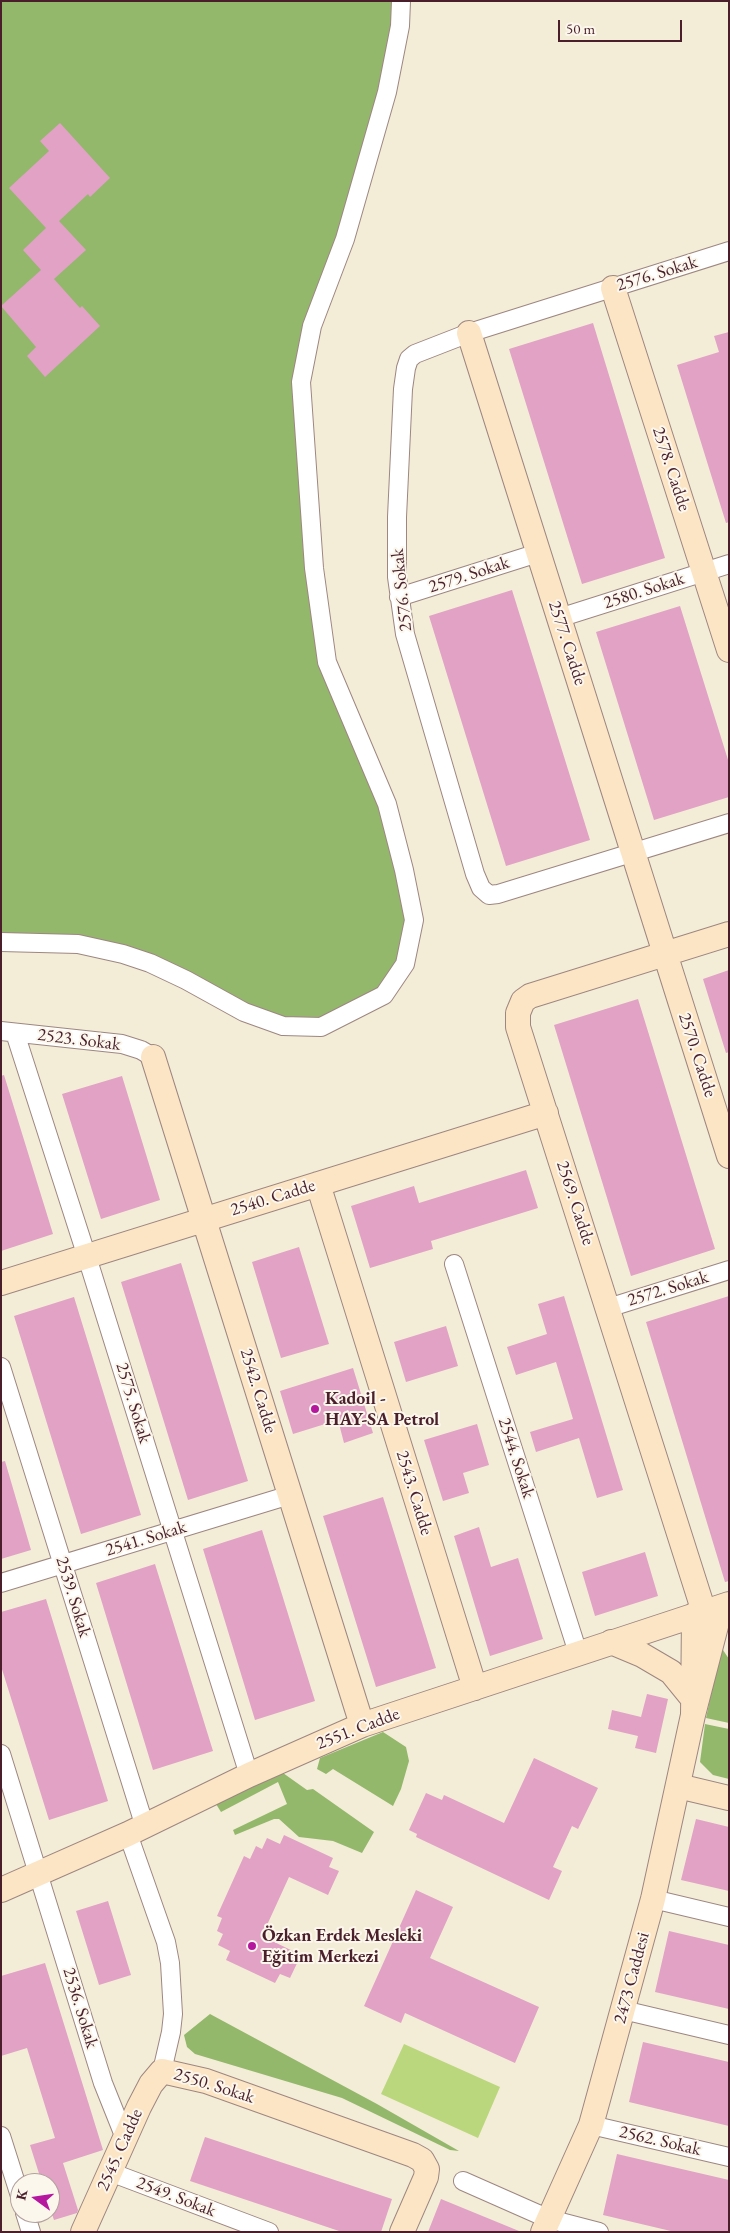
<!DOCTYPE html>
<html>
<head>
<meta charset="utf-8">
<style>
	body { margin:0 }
	#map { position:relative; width:730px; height:2233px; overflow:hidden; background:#f3edd7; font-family:"EB Garamond",serif }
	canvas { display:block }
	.frame { position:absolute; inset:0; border:2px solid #4a1f2b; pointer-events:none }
	.north { position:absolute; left:10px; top:2173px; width:50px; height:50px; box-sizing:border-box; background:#fbf7ec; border:1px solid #b4a19f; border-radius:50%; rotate:284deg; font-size:14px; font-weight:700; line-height:20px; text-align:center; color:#4a1f2b }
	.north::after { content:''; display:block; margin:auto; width:18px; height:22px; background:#b5179e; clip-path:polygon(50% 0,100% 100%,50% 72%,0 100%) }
	.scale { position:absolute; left:558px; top:20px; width:124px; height:22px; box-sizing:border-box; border:2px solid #4a1f2b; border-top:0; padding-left:6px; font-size:15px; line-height:18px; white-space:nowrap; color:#4a1f2b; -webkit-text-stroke:4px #fbf7ec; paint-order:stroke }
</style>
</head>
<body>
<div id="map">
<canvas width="730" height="2233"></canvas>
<div class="frame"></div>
<div class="north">K</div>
<div class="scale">50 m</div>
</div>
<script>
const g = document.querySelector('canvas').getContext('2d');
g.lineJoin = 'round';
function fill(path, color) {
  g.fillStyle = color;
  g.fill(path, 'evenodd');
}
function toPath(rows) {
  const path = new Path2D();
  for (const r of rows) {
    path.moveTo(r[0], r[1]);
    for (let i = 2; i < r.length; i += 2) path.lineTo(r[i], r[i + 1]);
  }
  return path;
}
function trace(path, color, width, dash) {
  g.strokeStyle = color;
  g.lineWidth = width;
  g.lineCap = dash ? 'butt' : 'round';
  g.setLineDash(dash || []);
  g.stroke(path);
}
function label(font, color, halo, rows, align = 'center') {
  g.font = font + ' "EB Garamond",serif';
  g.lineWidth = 4;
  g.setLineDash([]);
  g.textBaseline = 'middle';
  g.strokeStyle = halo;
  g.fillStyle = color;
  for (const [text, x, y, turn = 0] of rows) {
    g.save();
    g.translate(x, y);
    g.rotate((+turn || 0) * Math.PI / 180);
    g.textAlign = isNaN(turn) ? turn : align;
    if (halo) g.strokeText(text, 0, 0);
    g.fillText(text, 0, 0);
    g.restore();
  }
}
fill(toPath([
	[404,2044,500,2087,478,2138,381,2094]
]), '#bad77d');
fill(toPath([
	[1,1,401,1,400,26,301,382,327,662,387,804,414,920,384,995,321,1027,283,1026,150,963,1,942],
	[721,1647,729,1659,729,1723,706,1718],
	[705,1724,729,1729,729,1779,713,1775,700,1762],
	[383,1732,406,1747,409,1761,401,1789,393,1806,333,1769,326,1774,317,1769,320,1758],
	[283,1773,307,1790,313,1789,374,1832,362,1853,333,1841,299,1837,279,1819,274,1819,235,1835,233,1830,287,1804,278,1782,221,1812,216,1804],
	[210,2014,377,2104,459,2151,450,2150,342,2098,195,2054,187,2047,184,2035]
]), '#93b86c');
fill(toPath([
	[60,123,110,178,90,197,88,194,59,221,86,250,54,279,80,308,82,306,100,326,45,377,27,356,36,347,1,306,41,270,23,250,46,228,9,188,49,151,40,141],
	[593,323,665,558,582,584,509,349],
	[729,332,729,522,726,523,677,365,719,352,714,336],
	[512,590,590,840,506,866,429,616],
	[680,606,729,763,729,797,654,820,596,632],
	[729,970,729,1052,726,1053,703,979],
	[638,999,715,1249,631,1276,554,1025],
	[4,1075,53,1234,1,1251,1,1076],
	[122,1076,160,1200,101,1219,62,1094],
	[526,1170,538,1208,431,1241,433,1249,370,1268,351,1206,414,1186,419,1203],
	[299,1247,329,1344,281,1358,252,1262],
	[181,1263,248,1481,188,1500,121,1282],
	[564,1296,623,1490,597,1498,579,1438,536,1452,530,1432,573,1419,556,1362,516,1375,507,1347,547,1334,538,1304],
	[729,1296,729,1581,725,1582,646,1322],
	[74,1297,141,1515,81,1534,14,1316],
	[446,1326,458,1366,406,1382,394,1342],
	[353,1368,373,1433,344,1443,338,1420,293,1434,280,1391],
	[477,1424,489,1465,463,1473,469,1493,443,1501,424,1440],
	[5,1461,31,1550,1,1559,1,1462],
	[383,1497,436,1668,376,1687,323,1516],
	[479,1527,491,1567,518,1558,543,1639,490,1656,454,1536],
	[262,1530,315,1701,255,1720,203,1549],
	[645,1552,658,1596,595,1616,582,1572],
	[155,1564,213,1751,153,1770,96,1583],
	[46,1599,108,1801,49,1820,1,1666,1,1612],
	[647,1694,668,1699,656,1753,635,1748,638,1736,608,1729,612,1710,641,1717],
	[534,1758,598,1788,578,1829,572,1826,553,1867,562,1871,549,1900,416,1837,417,1834,409,1830,426,1793,442,1800,444,1795,504,1823],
	[696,1819,729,1827,729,1891,681,1880],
	[284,1835,333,1858,329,1867,339,1871,328,1895,289,1877,262,1936,301,1955,290,1978,280,1974,275,1983,226,1960,230,1951,218,1945,223,1934,217,1931,222,1918,217,1916,244,1856,250,1859,256,1846,262,1849,267,1838,280,1844],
	[416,1890,453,1907,430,1958,539,2007,515,2063,405,2013,401,2023,364,2006],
	[108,1901,131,1975,99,1985,76,1911],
	[669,1931,729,1945,729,2009,655,1992],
	[45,1963,103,2150,63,2163,78,2210,77,2213,54,2220,50,2208,50,2183,42,2183,30,2145,55,2138,27,2048,1,2056,1,1976],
	[643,2042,729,2062,729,2126,629,2102],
	[205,2137,392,2199,381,2232,342,2232,190,2181],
	[617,2154,729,2180,729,2232,675,2232,603,2215],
	[441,2199,519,2231,519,2232,428,2232]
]), '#e1a2c5');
const street = toPath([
	[729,251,469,333,415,354,409,359,406,368,403,389,397,517,397,577,405,634,475,874,481,888,489,895,498,894,729,823],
	[399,597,538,553],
	[559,618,729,564],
	[1,942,78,944,123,954,150,963,186,980,244,1012,283,1026,321,1027,384,995,405,964,414,920,404,870,387,804,327,662,314,568,301,382,312,326,345,239,387,92,400,26,401,1],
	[1,1031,122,1044,141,1050,153,1057],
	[15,1033,87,1257,249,1775],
	[454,1264,578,1653],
	[608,1308,729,1270],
	[1,1367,145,1827],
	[1,1583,290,1495],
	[1,1754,103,2083,125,2138],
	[128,1834,166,1942,170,1963,173,2014,171,2032,162,2071],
	[653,1899,729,1917],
	[623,2010,729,2035],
	[591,2125,729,2157],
	[1,2136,20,2196],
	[110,2172,269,2232],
	[463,2181,549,2219,599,2232],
	[25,2213,31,2232]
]);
const secondary = toPath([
	[613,288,729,650],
	[469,333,729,1156],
	[153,1057,362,1725],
	[318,1184,475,1688],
	[1,1283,546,1113],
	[704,1612,518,1027,518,1013,523,1001,530,996,729,934],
	[694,1615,693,1715,721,1607],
	[611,1642,642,1655,671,1672,693,1699],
	[678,1786,729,1798],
	[1,1890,128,1834,249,1775,362,1725,729,1604],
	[83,2232,139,2107,151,2084,162,2071,206,2081,413,2155,422,2160,427,2169,426,2177,402,2232],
	[543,2232,591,2125,653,1899,693,1715]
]);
trace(street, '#9e8681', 20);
trace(secondary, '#9e8681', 26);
trace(street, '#fff', 18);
trace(secondary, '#fce5c4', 24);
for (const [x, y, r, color] of [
	[315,1409,5,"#b5179e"],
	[252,1946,5,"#b5179e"]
]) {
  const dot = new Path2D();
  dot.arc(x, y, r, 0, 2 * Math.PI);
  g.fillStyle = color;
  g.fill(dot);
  trace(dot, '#fbf7ec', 2);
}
label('18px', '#4a1f2b', '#fbf7ec', [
	["2576. Sokak",657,274,-17],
	["2578. Cadde",671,469,72],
	["2579. Sokak",469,575,-18],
	["2576. Sokak",402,590,-96],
	["2580. Sokak",644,591,-18],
	["2577. Cadde",567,643,72],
	["2523. Sokak",79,1040,7],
	["2570. Cadde",697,1055,72],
	["2540. Cadde",273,1198,-17],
	["2569. Cadde",575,1203,72],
	["2572. Sokak",668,1289,-17],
	["2542. Cadde",258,1391,73],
	["2575. Sokak",133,1403,73],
	["2544. Sokak",516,1458,72],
	["2543. Cadde",414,1493,73],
	["2541. Sokak",146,1539,-17],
	["2539. Sokak",73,1597,73],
	["2551. Cadde",358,1729,-21],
	["2473 Caddesi",632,1978,-75],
	["2536. Sokak",80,2008,73],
	["2550. Sokak",214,2086,17],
	["2562. Sokak",660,2141,13],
	["2545. Cadde",120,2150,-66],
	["2549. Sokak",176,2197,21]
]);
label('bold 18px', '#4a1f2b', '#fbf7ec', [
	["Kadoil -",325,1399],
	["HAY-SA Petrol",325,1420],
	["Özkan Erdek Mesleki",262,1936],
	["Eğitim Merkezi",262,1957]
], 'left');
</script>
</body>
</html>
